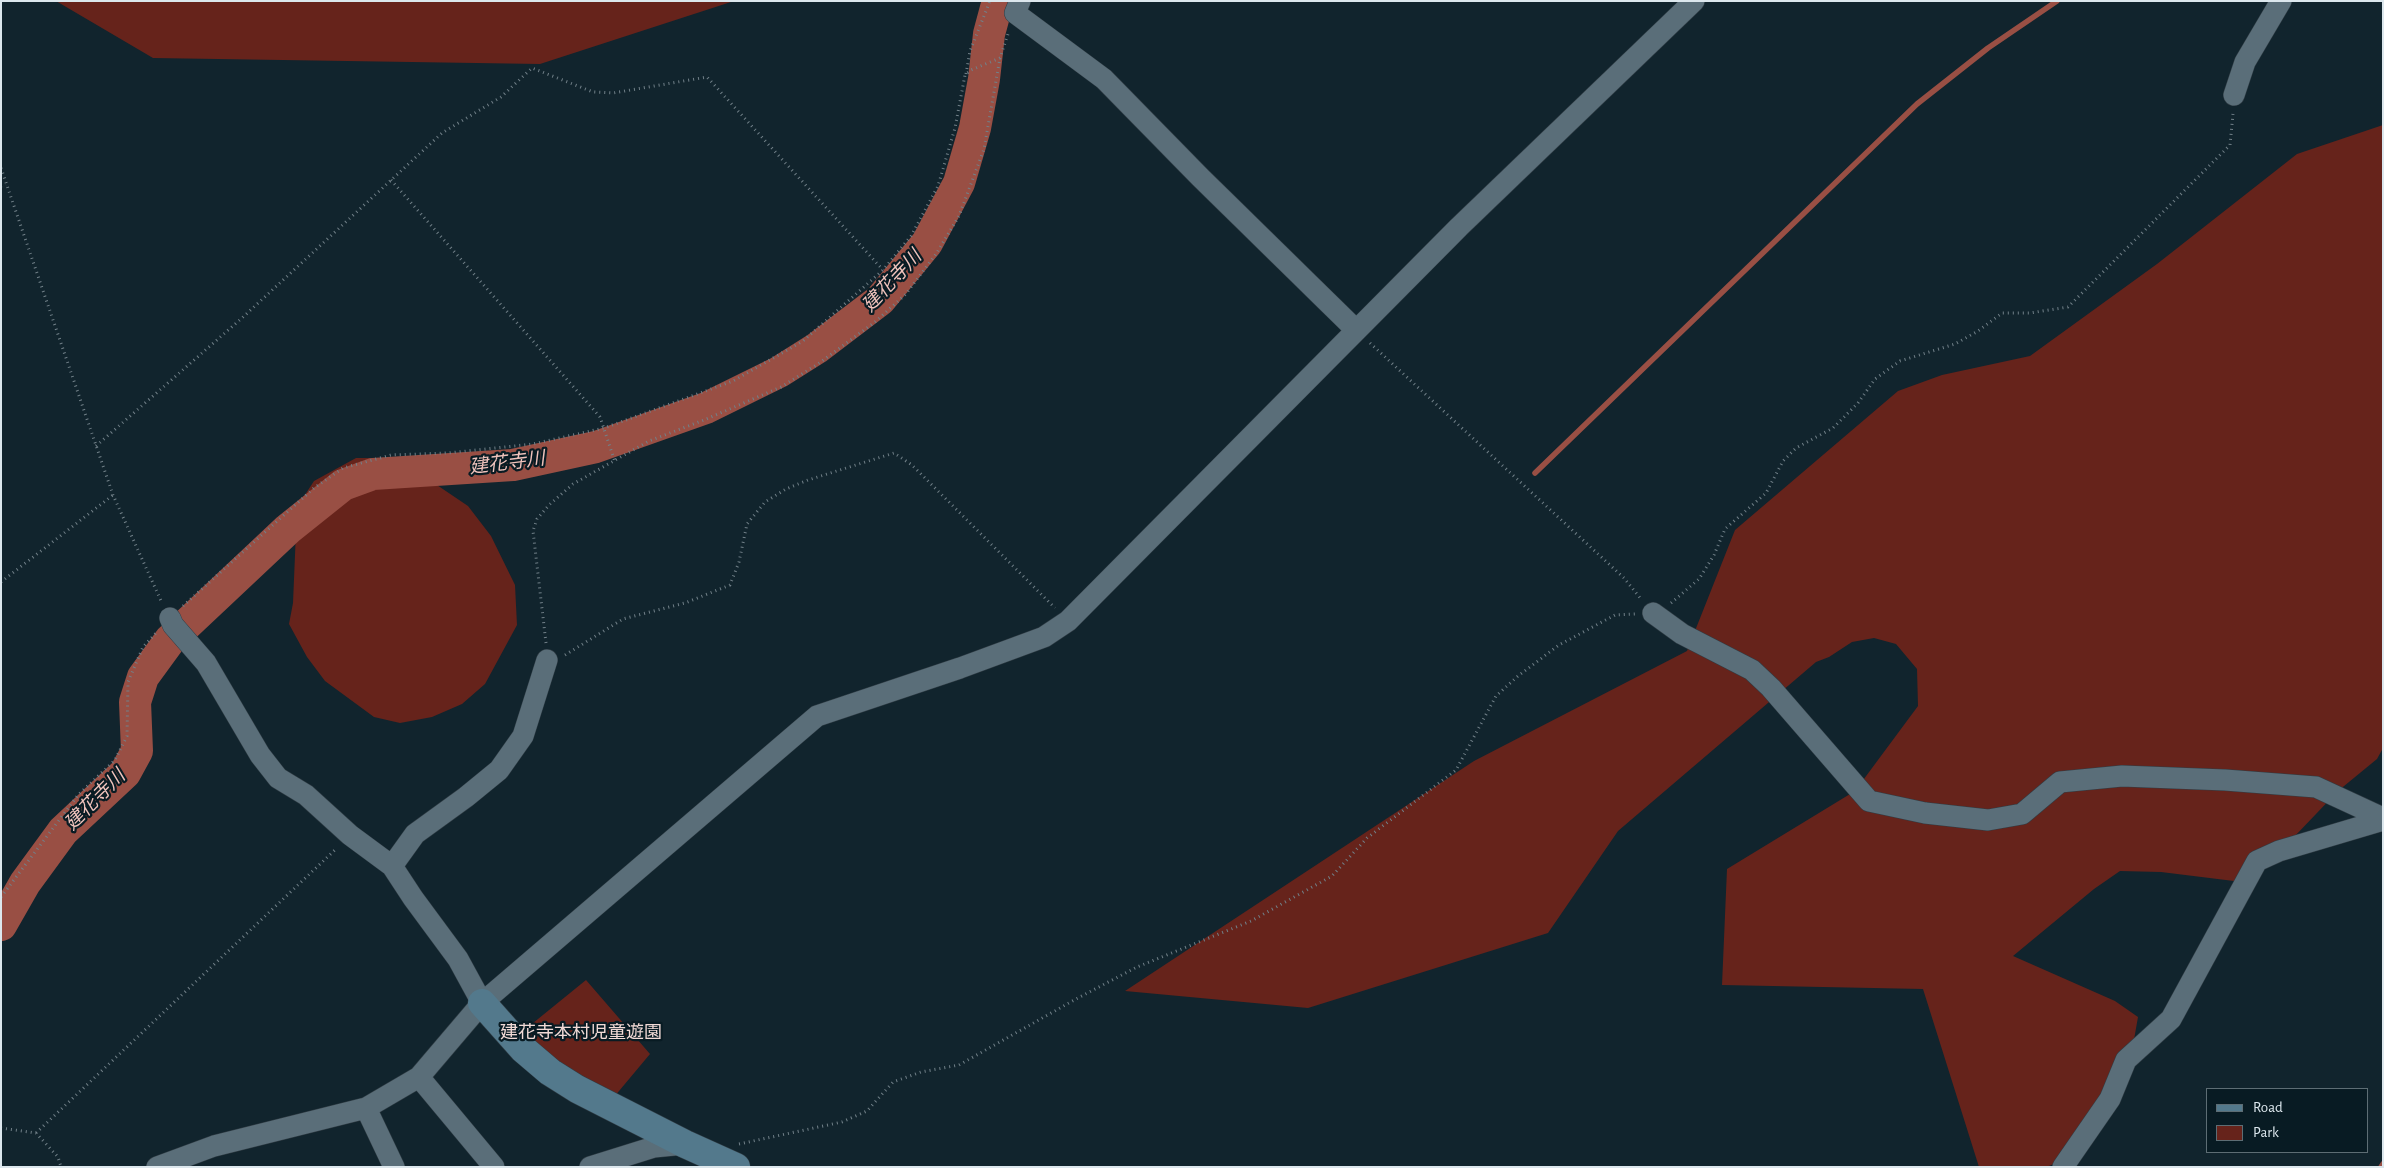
<!DOCTYPE html>
<html>
<head>
<meta charset="utf-8">
<style>
	body { margin:0 }
	#map { position:relative; width:2384px; height:1168px; overflow:hidden; background:#11242d; font-family:"Alegreya Sans",sans-serif }
	canvas { display:block }
	.frame { position:absolute; inset:0; border:2px solid #dce7ed; pointer-events:none }
	.legend { position:absolute; left:2206px; top:1088px; width:162px; height:65px; box-sizing:border-box; background:#081b23; border:1px solid #5d6d74; margin:0; padding:6px 9px; list-style:none; font-size:15px; color:#dce7ed }
	.legend li { display:flex; align-items:center; gap:10px; height:25px }
	.legend b { width:25px; border:1px solid #5d6d74 }
</style>
</head>
<body>
<div id="map">
<canvas width="2384" height="1168"></canvas>
<div class="frame"></div>
<ul class="legend">
<li><b style="height:6px;background:#53798c"></b>Road</li>
<li><b style="height:14px;background:#66231b"></b>Park</li>
</ul>
</div>
<script>
const g = document.querySelector('canvas').getContext('2d');
g.lineJoin = 'round';
function fill(path, color) {
  g.fillStyle = color;
  g.fill(path, 'evenodd');
}
function toPath(rows) {
  const path = new Path2D();
  for (const r of rows) {
    path.moveTo(r[0], r[1]);
    for (let i = 2; i < r.length; i += 2) path.lineTo(r[i], r[i + 1]);
  }
  return path;
}
function trace(path, color, width, dash) {
  g.strokeStyle = color;
  g.lineWidth = width;
  g.lineCap = dash ? 'butt' : 'round';
  g.setLineDash(dash || []);
  g.stroke(path);
}
function label(font, color, halo, rows, align = 'center') {
  g.font = font + ' "Alegreya Sans","Noto Sans JP",sans-serif';
  g.lineWidth = 4.5;
  g.setLineDash([]);
  g.textBaseline = 'middle';
  g.strokeStyle = halo;
  g.fillStyle = color;
  for (const [text, x, y, turn = 0] of rows) {
    g.save();
    g.translate(x, y);
    g.rotate((+turn || 0) * Math.PI / 180);
    g.textAlign = isNaN(turn) ? turn : align;
    if (halo) g.strokeText(text, 0, 0);
    g.fillText(text, 0, 0);
    g.restore();
  }
}
fill(toPath([
	[56,1,734,1,540,64,153,58],
	[2383,125,2383,748,2377,759,2338,791,2250,883,2161,872,2120,871,2094,889,2013,956,2115,1001,2138,1017,2129,1068,2054,1164,2046,1167,1979,1167,1923,989,1722,985,1727,869,1855,791,1918,706,1917,669,1896,644,1874,638,1852,642,1829,657,1816,662,1618,831,1548,933,1308,1008,1125,991,1474,761,1687,651,1735,530,1898,391,1942,375,2030,356,2157,264,2297,154],
	[356,458,397,458,468,506,491,536,515,585,517,625,485,684,462,704,432,717,400,723,374,717,325,681,307,657,289,624,293,603,297,507,314,481],
	[586,980,650,1054,614,1097,549,1058,522,1032]
]), '#66231b');
trace(toPath([
	[1535,473,1917,104,1988,48,2057,1],
	[2381,1167,2383,1164]
]), '#994f44', 5.5);
trace(toPath([
	[1,925,25,883,63,831,125,773,137,751,135,702,143,677,170,640,288,529,343,485,373,474,513,465,596,447,706,408,779,372,817,348,880,300,927,243,959,183,975,128,984,79,989,34,996,8,1000,1]
]), '#994f44', 32);
const street = toPath([
	[1020,1,1015,13,1104,79,1200,177,1356,330],
	[2234,95,2245,62,2281,1],
	[1653,613,1682,634,1752,670,1771,688,1869,801,1925,813,1988,820,2022,814,2060,782,2122,776,2225,780,2316,787,2383,818],
	[170,618,173,625,206,663,260,755,278,778,306,795,350,835,392,866,413,898,458,959,482,1003],
	[392,866,415,834,466,797,499,770,523,736,547,660],
	[419,1077,494,1167],
	[366,1108,394,1167],
	[157,1167,214,1146,366,1108,419,1077,482,1003,817,716,960,668,1044,637,1068,621,1459,227,1694,1],
	[590,1167,654,1147,685,1144],
	[2063,1167,2110,1099,2126,1060,2171,1019,2257,861,2279,851,2383,820]
]);
const secondary = toPath([
	[482,1003,523,1049,550,1072,577,1089,685,1144,736,1167]
]);
trace(street, '#303d45', 22);
trace(secondary, '#303d45', 29);
trace(toPath([
	[966,74,970,51,990,1],
	[1,168,113,495,162,603],
	[391,180,600,417,615,462],
	[1,186,6,185],
	[1370,343,1624,578,1641,599],
	[96,446,242,318,442,133,501,97,532,68,593,92,613,93,707,77,883,270],
	[1,582,113,495],
	[1671,603,1699,579,1714,555,1725,529,1766,493,1783,461,1796,448,1833,428,1858,403,1875,379,1900,361,1955,344,1978,331,2002,313,2030,313,2068,307,2230,145,2233,114],
	[183,606,314,488,343,468,391,455,448,453,533,444,604,428,733,381,803,341,883,270,911,236,938,186,955,128,965,75,971,70,1000,58,1009,31],
	[546,643,533,531,537,519,549,505,573,484,649,441,704,420,781,387,818,364,875,322,906,294,936,254,959,216,984,149,1000,58],
	[565,655,623,619,685,603,730,585,739,562,747,524,765,502,786,489,808,480,894,453,912,465,1055,608],
	[1,897,78,795,115,760,127,736,128,682,143,647,156,633],
	[1,1128,36,1133,58,1157,61,1167],
	[36,1133,337,848],
	[739,1144,842,1122,867,1111,893,1082,921,1072,959,1065,1076,999,1137,967,1251,921,1332,876,1367,838,1456,770,1496,696,1518,676,1559,645,1615,615,1635,614]
]), '#728189', 3, [1, 4]);
trace(street, '#5a6e79', 21);
trace(secondary, '#53798c', 28);
label('18px', '#f1dad6', '#081b23', [
	["建花寺本村児童遊園",581,1033]
]);
label('italic 19px', '#f0c3bc', '#081b23', [
	["建花寺川",892,281,-47],
	["建花寺川",507,463,-7],
	["建花寺川",95,800,-45]
]);
</script>
</body>
</html>
